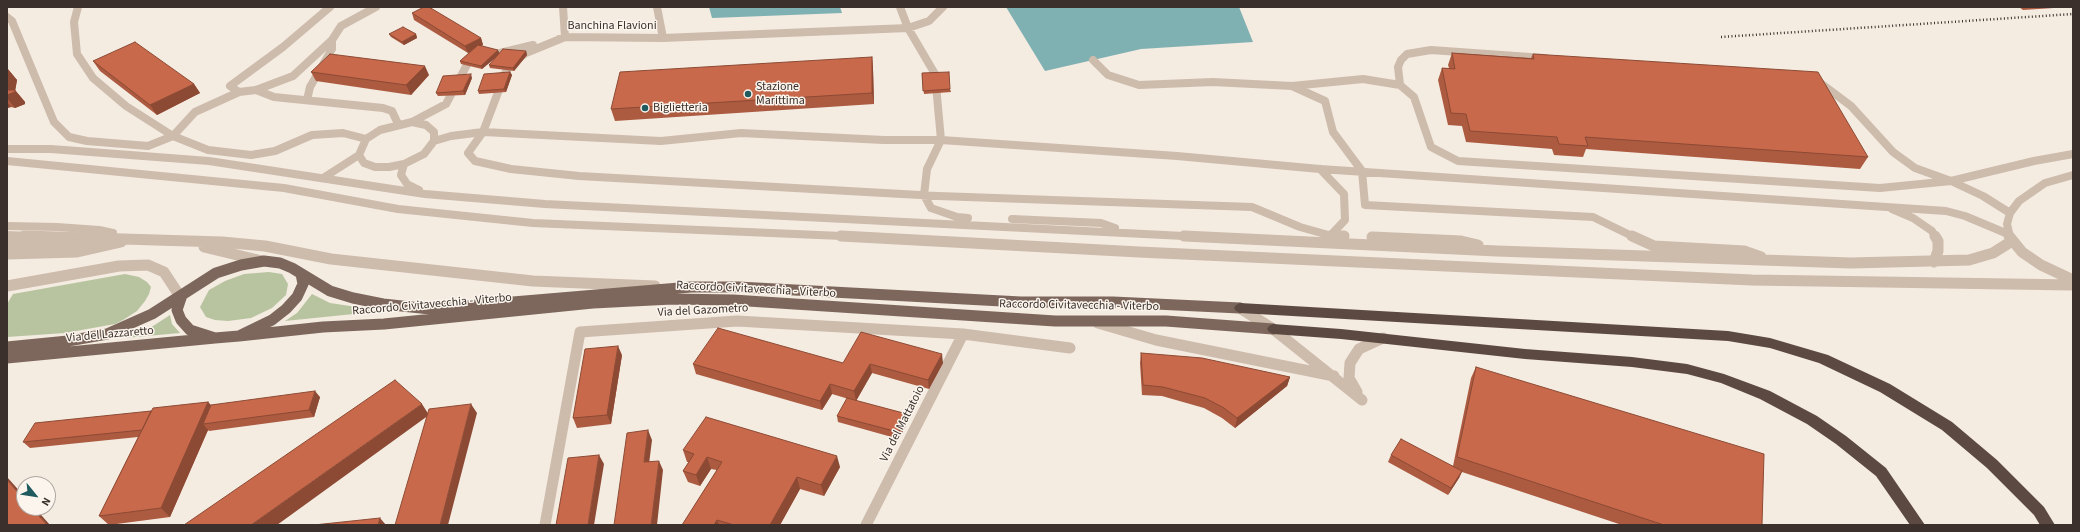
<!DOCTYPE html>
<html>
<head>
<meta charset="utf-8">
<style>
	body { margin:0 }
	#map { position:relative; width:2080px; height:532px; overflow:hidden; background:#f4ebe1; font-family:"Source Sans 3",sans-serif }
	canvas { display:block }
	.frame { position:absolute; inset:0; border:8px solid #3b302b; pointer-events:none }
	.north { position:absolute; left:16px; top:476px; width:40px; height:40px; box-sizing:border-box; background:#fbf5ee; border:1px solid #aea6a0; border-radius:50%; rotate:120deg; font-size:11px; font-weight:700; line-height:16px; text-align:center; color:#3b302b }
	.north::after { content:''; display:block; margin:auto; width:14px; height:18px; background:#1f5a5e; clip-path:polygon(50% 0,100% 100%,50% 72%,0 100%) }
</style>
</head>
<body>
<div id="map">
<canvas width="2080" height="532"></canvas>
<div class="frame"></div>
<div class="north">N</div>
</div>
<script>
const g = document.querySelector('canvas').getContext('2d');
g.lineJoin = 'round';
function fill(path, color) {
  g.fillStyle = color;
  g.fill(path, 'evenodd');
}
function toPath(rows) {
  const path = new Path2D();
  for (const r of rows) {
    path.moveTo(r[0], r[1]);
    for (let i = 2; i < r.length; i += 2) path.lineTo(r[i], r[i + 1]);
  }
  return path;
}
function trace(path, color, width, dash) {
  g.strokeStyle = color;
  g.lineWidth = width;
  g.lineCap = dash ? 'butt' : 'round';
  g.setLineDash(dash || []);
  g.stroke(path);
}
function label(font, color, halo, rows, align = 'center') {
  g.font = font + ' "Source Sans 3",sans-serif';
  g.lineWidth = 3;
  g.setLineDash([]);
  g.textBaseline = 'middle';
  g.strokeStyle = halo;
  g.fillStyle = color;
  for (const [text, x, y, turn = 0] of rows) {
    g.save();
    g.translate(x, y);
    g.rotate((+turn || 0) * Math.PI / 180);
    g.textAlign = isNaN(turn) ? turn : align;
    if (halo) g.strokeText(text, 0, 0);
    g.fillText(text, 0, 0);
    g.restore();
  }
}
fill(toPath([
	[269,272,282,274,288,284,286,295,272,308,251,318,228,321,215,320,206,317,200,307,209,290,225,281,244,274],
	[125,274,139,277,147,282,151,287,149,294,145,301,137,311,123,320,115,324,65,333,7,337,7,304,13,294],
	[312,294,330,303,383,311,285,321,297,313],
	[170,315,172,324,180,333,125,338,150,328]
]), '#b8c4a0');
fill(toPath([
	[709,7,840,7,842,13,712,18],
	[1006,7,1239,7,1253,42,1141,49,1045,71]
]), '#7fb0b2');
trace(toPath([
	[78,7,74,22,77,54,93,78,126,106,173,136,208,150,251,155,275,151,312,135,343,133,366,139],
	[563,7,565,37,526,53,508,66,483,132,468,153,475,161,511,169,579,176,938,196,1252,207,1300,227,1332,236,1344,236],
	[657,7,663,38],
	[900,7,908,28,935,74,941,140,927,169,924,195,931,208,957,217,968,218],
	[7,17,12,21,54,122,69,137,87,141,148,146,173,136,195,112,239,92,256,90,293,76,332,40,341,26,376,7],
	[559,39,565,37,663,38,908,28,929,21,943,7],
	[500,53,533,45],
	[1093,60,1108,75,1139,85,1213,82,1292,86,1363,79,1400,85,1414,97,1431,147,1458,161,1880,188,1951,181,1983,196,2010,213],
	[1815,79,1851,106,1893,152,1915,168,1951,181,2034,161,2073,154],
	[1400,85,1398,67,1401,60,1407,54,1431,50,1544,58],
	[1292,86,1325,101,1333,132,1362,171,1365,205,1593,217,1634,237],
	[256,90,274,97,383,108,392,111,398,124],
	[239,92,230,86,283,47,330,7],
	[307,100,310,87,332,49,332,40],
	[412,122,426,125,434,132,434,141],
	[7,149,51,149,209,161,425,194,545,204,1204,237],
	[359,155,364,163,375,167,389,167,404,164,424,154,434,141,451,136,483,132,661,141,741,133,884,140,941,140,1177,156,1320,169,1946,211,1965,216,2008,234],
	[359,155,366,139,380,130,412,122,446,104,469,61,477,59],
	[7,161,284,188,398,209,533,223,866,237],
	[404,164,401,175,407,184,419,190],
	[1320,169,1344,194,1345,220,1329,237],
	[323,178,359,155],
	[1892,209,1913,218,1932,231,1935,237],
	[1012,219,1101,223,1115,228],
	[7,226,57,227,99,230,113,233],
	[7,235,55,237],
	[2010,237,2007,224,2010,213,2019,201,2045,183,2073,175]
]), '#cdbbac', 8);
trace(toPath([
	[24,236,222,242,265,246,331,259,533,281,655,286],
	[841,236,1139,252,1752,280,2073,285],
	[1184,236,1497,251,1851,263,1969,260,1993,253,2012,241],
	[1330,236,1344,236],
	[1632,236,1654,246,1744,251,1761,257],
	[2009,236,2022,252,2041,265,2073,280],
	[1372,237,1461,241,1478,245],
	[1328,238,1330,236],
	[7,244,87,244],
	[204,247,262,261],
	[7,254,77,252,121,242],
	[1934,262,1938,251,1938,241,1935,236],
	[7,286,119,266,148,265,164,272,181,298],
	[1240,308,1273,329,1362,400],
	[1098,323,1156,340,1334,376],
	[1357,392,1349,378,1350,363,1359,349,1383,338]
]), '#cdbbac', 11);
trace(toPath([
	[545,525,580,332,737,321,963,334,1070,348],
	[866,525,963,334]
]), '#cdbbac', 11);
trace(toPath([
	[181,298,177,310,181,320,190,330,215,338,239,336,272,320,286,309,297,297,303,284,301,274],
	[239,336,323,327,384,324,593,303,672,299,733,300,1055,321,1166,321,1273,329],
	[7,347,68,341,107,334,152,314,216,273,241,265,264,261,280,263,292,268,330,291,353,298,383,304,430,309,691,287,738,287,1021,302,1113,302,1240,308],
	[7,358,215,338]
]), '#7d675c', 11);
fill(toPath([
	[1240,303,1728,331,1770,338,1828,355,1890,384,1952,422,1997,460,2044,507,2055,525,2040,525,2034,515,1987,468,1942,430,1880,392,1819,363,1770,348,1728,341,1240,313,1236,311,1234,308,1236,305,1240,303],
	[1273,324,1341,329,1525,349,1632,357,1687,364,1724,374,1770,391,1817,416,1846,436,1886,468,1925,525,1910,525,1876,476,1836,444,1807,424,1760,399,1721,383,1687,374,1632,367,1525,359,1341,339,1273,334,1269,332,1267,329,1269,326,1273,324]
]), '#5c4a42');
trace(toPath([
	[1721,37,2073,14]
]), '#3b302b', 2.5, [1, 2.5]);
fill(toPath([
	[2019,7,2069,7,2023,10],
	[412,13,481,38,483,45,481,46,499,53,526,51,527,55,514,71,490,68,489,65,496,57,482,69,461,64,460,61,471,51,468,53,414,20],
	[389,34,416,34,417,38,404,45,391,37],
	[1452,53,1531,58,1533,54,1868,157,1860,169,1586,149,1583,157,1554,155,1552,149,1466,142,1462,126,1448,125,1438,80,1442,68,1449,68,1448,65],
	[872,57,873,69,874,104,615,121,611,109],
	[93,61,194,84,200,93,157,115,100,71],
	[7,68,17,80,15,90,25,102,25,104,15,108,11,107,7,108],
	[311,72,429,75,411,95,316,81],
	[510,72,512,75,506,92,479,94,478,91],
	[922,73,950,89,951,92,924,94],
	[472,78,465,95,438,96,436,93],
	[1141,353,1290,377,1287,386,1235,428,1222,418,1204,408,1162,396,1142,395,1140,363],
	[622,355,611,424,577,428,573,418],
	[843,363,943,363,929,389,872,373,856,401,907,414,908,421,899,439,838,422,837,416,852,400,832,394,822,410,696,374,693,364],
	[1476,367,1762,525,1622,525,1462,472,1459,478,1448,495,1388,462,1391,455,1453,466,1471,378],
	[320,397,314,417,209,431,208,430,170,517,109,525,99,516,138,437,30,448,23,442,151,411,208,402,211,405],
	[683,450,840,467,824,496,800,489,780,525,682,525,717,470,711,469,700,486,688,482,683,471,689,462,687,462]
]), '#ac5a40');
fill(toPath([
	[416,34,417,38,404,45,402,42],
	[481,38,483,45,468,53,465,46],
	[498,50,500,54,482,69,481,66],
	[526,51,527,55,514,71,513,68],
	[872,57,873,69,874,104,872,93],
	[425,66,429,75,411,95,406,85],
	[7,68,17,80,15,92,15,90,25,102,25,104,15,108,7,98,8,90,7,87],
	[510,72,512,75,506,92,504,89],
	[471,74,472,78,465,95,463,91],
	[194,84,200,93,157,115,150,105],
	[7,102,11,107,7,108],
	[618,346,622,355,611,424,607,415],
	[942,354,943,363,929,389,928,380],
	[870,364,872,373,856,401,854,391],
	[1290,377,1287,386,1235,428,1237,418],
	[830,384,832,394,822,410,820,401],
	[315,391,320,397,314,417,309,410],
	[208,402,216,411,203,424,208,430,170,517,161,508],
	[422,404,429,415,277,525,251,525],
	[471,404,477,413,448,525,440,525],
	[907,414,908,421,899,439,898,432],
	[648,430,652,440,648,472,644,462],
	[599,455,604,464,594,525,588,525],
	[837,456,840,467,824,496,821,485],
	[707,457,711,469,700,486,696,475],
	[659,461,663,470,657,525,651,525],
	[1462,471,1459,478,1448,495,1451,488],
	[7,477,24,496,24,499,7,480],
	[797,477,800,489,780,525,770,525],
	[32,508,35,508,50,525,47,525],
	[380,518,386,525,378,525],
	[717,520,719,525,714,525]
]), '#8c4a34');
const building = toPath([
	[424,7,429,7,481,38,465,46,412,13,424,7],
	[403,27,416,34,402,42,389,34,403,27],
	[135,42,194,84,150,105,93,61,135,42],
	[478,45,498,50,481,66,460,61,478,45],
	[503,49,526,51,513,68,489,65,503,49],
	[1452,53,1534,59,1533,54,1818,72,1868,157,1585,137,1588,146,1559,144,1557,137,1470,131,1466,114,1451,113,1442,68,1455,69,1452,53],
	[330,54,425,66,406,85,311,72,330,54],
	[872,57,872,93,611,109,620,72,872,57],
	[510,72,504,89,478,91,484,74,510,72],
	[949,72,950,89,923,91,922,73,949,72],
	[471,74,463,91,436,93,443,76,471,74],
	[7,87,8,90,15,90,15,92,7,95,7,87],
	[718,328,843,363,861,332,942,354,928,380,870,364,854,391,830,384,820,401,693,364,718,328],
	[618,346,607,415,573,418,585,349,618,346],
	[1141,353,1202,358,1290,377,1237,418,1224,408,1205,398,1163,387,1143,385,1141,353],
	[1476,367,1764,454,1762,525,1664,525,1457,457,1476,367],
	[395,380,422,404,251,525,184,525,395,380],
	[315,391,309,410,203,424,211,405,315,391],
	[847,398,907,414,898,432,837,416,847,398],
	[208,402,161,508,99,516,153,408,208,402],
	[471,404,440,525,395,525,429,409,471,404],
	[151,411,142,430,23,442,35,423,151,411],
	[706,417,837,456,821,485,797,477,770,525,734,525,717,520,714,525,682,525,722,462,707,457,696,475,683,471,694,454,683,450,706,417],
	[648,430,644,462,659,461,651,525,614,525,627,433,648,430],
	[1401,439,1462,471,1451,488,1391,455,1401,439],
	[599,455,588,525,556,525,568,458,599,455],
	[7,480,24,499,24,508,32,508,47,525,7,525,7,480],
	[380,518,378,525,314,525,380,518]
]);
fill(building, '#c8694b');
trace(building, '#8c4a34', 1);
for (const [x, y, r, color] of [
	[748,94,4,"#1f5a5e"],
	[645,108,4,"#1f5a5e"]
]) {
  const dot = new Path2D();
  dot.arc(x, y, r, 0, 2 * Math.PI);
  g.fillStyle = color;
  g.fill(dot);
  trace(dot, '#fbf5ee', 1.5);
}
label('12px', '#3b302b', '#fbf5ee', [
	["Banchina Flavioni",612,26],
	["Raccordo Civitavecchia - Viterbo",756,290,3],
	["Raccordo Civitavecchia - Viterbo",432,305,-5],
	["Raccordo Civitavecchia - Viterbo",1079,306,1],
	["Via del Gazometro",703,311,-3],
	["Via del Lazzaretto",110,335,-5],
	["Via del Mattatoio",903,424,-63]
]);
label('12px', '#3b302b', '#fbf5ee', [
	["Stazione",756,87],
	["Marittima",756,101],
	["Biglietteria",653,108]
], 'left');
</script>
</body>
</html>
